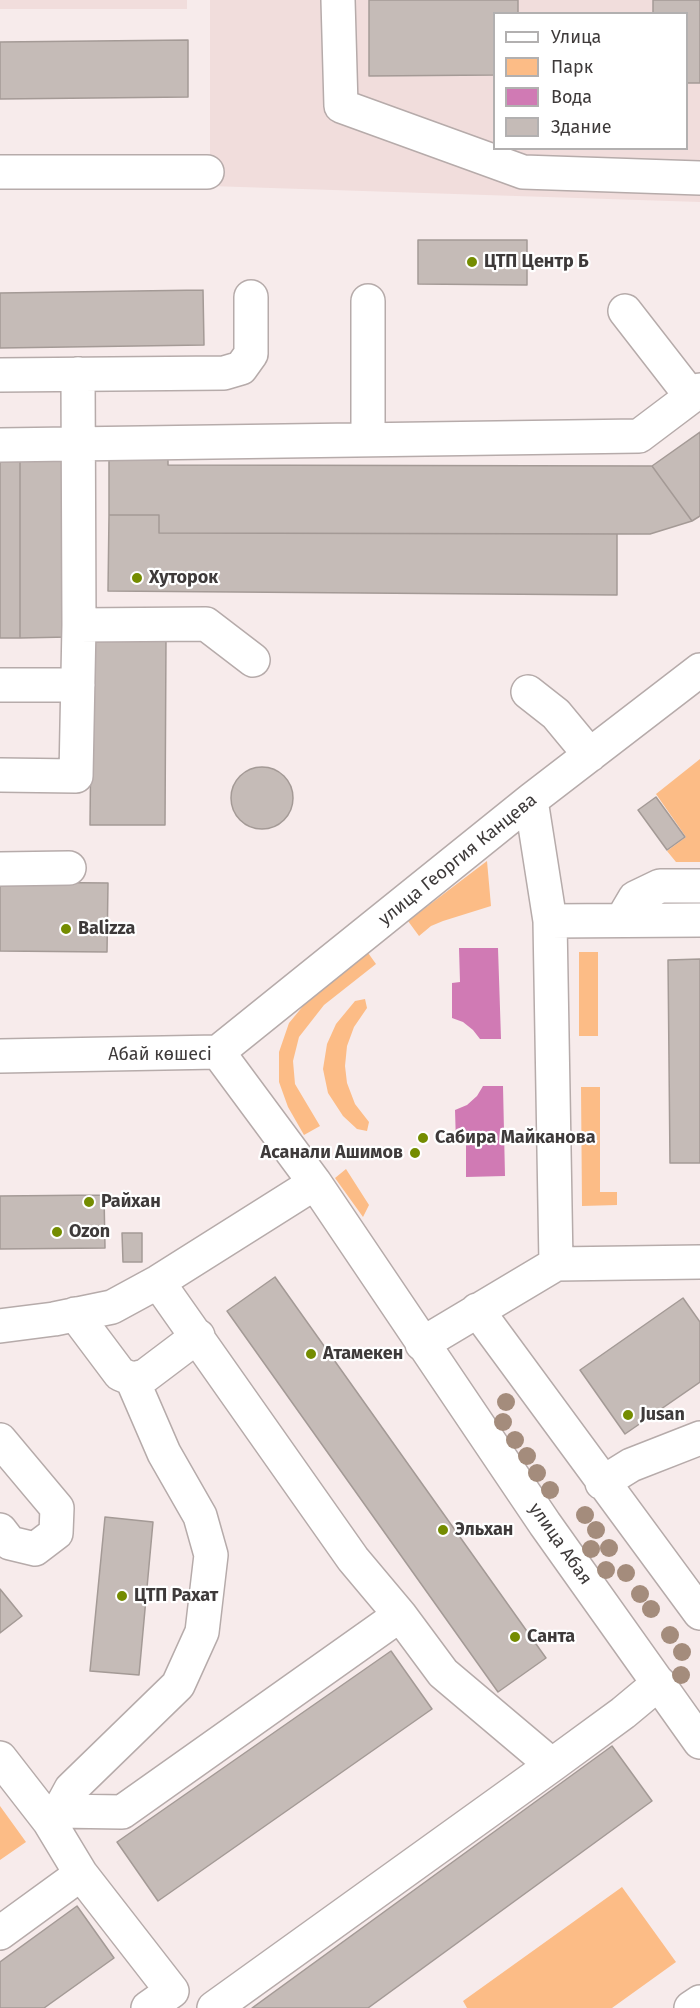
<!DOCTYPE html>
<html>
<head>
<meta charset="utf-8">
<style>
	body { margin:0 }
	#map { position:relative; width:700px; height:2008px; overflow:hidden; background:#f7ebeb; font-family:"Fira Sans",sans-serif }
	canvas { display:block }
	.legend { position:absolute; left:493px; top:12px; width:195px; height:138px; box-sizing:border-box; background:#fff; border:2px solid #b2b0b0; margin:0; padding:8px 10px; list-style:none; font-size:18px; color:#3e3a3a }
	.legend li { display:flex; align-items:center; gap:12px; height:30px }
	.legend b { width:30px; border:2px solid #b2b0b0 }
</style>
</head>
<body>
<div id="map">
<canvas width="700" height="2008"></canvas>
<ul class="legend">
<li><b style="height:8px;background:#fff"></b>Улица</li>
<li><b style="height:16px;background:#fcbc86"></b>Парк</li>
<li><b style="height:16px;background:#d07ab4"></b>Вода</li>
<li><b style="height:16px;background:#c5bbb7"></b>Здание</li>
</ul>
</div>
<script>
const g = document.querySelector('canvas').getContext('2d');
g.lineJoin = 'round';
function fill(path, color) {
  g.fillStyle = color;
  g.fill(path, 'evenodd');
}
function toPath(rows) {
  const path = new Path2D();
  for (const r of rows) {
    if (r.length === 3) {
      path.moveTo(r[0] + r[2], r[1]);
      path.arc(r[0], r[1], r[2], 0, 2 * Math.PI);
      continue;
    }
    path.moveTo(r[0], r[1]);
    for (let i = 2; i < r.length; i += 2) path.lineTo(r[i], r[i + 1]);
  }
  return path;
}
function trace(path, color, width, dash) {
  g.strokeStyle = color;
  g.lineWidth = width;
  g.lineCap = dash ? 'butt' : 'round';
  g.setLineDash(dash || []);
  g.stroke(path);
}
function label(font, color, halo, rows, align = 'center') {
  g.font = font + ' "Fira Sans",sans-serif';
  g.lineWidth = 4.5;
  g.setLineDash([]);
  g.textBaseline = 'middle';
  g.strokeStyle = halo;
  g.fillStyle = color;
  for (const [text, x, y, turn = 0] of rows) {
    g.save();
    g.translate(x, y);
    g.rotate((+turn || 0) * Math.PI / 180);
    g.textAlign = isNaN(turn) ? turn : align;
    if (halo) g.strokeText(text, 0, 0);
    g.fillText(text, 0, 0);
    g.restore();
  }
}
fill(toPath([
	[0,0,187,0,187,9,0,9],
	[210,0,700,0,700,202,210,186],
	[494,14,686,14,686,148,494,148]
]), '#f1dddc');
fill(toPath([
	[700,759,700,862,676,862,667,851,686,837,656,794],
	[487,861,491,906,443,921,431,926,419,936,408,921],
	[366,950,376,964,324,1005,299,1037,293,1061,295,1084,320,1126,304,1135,288,1107,279,1082,279,1052,289,1023,318,988],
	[579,952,598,952,598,1036,579,1036],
	[365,999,367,1008,354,1027,347,1046,345,1066,347,1083,355,1104,369,1122,367,1131,357,1129,343,1116,328,1093,323,1069,327,1044,336,1024,355,1001],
	[581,1087,600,1087,600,1192,617,1192,617,1205,582,1206],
	[346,1169,369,1205,363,1217,335,1178],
	[0,1806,26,1842,0,1860],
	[622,1887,676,1962,612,2008,467,2008,463,2001]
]), '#fcbc86');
fill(toPath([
	[459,948,498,948,501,1039,480,1039,473,1030,463,1022,452,1018,452,983,460,982],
	[483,1086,503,1086,505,1176,466,1177,466,1143,456,1143,455,1110,467,1105,477,1096]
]), '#d07ab4');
const building = toPath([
	[369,0,518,0,518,14,494,14,494,75,369,76,369,0],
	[653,0,700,0,700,83,686,83,686,14,653,14,653,0],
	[188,40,188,97,0,99,0,42,188,40],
	[418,240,527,240,527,285,418,284,418,240],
	[203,290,204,345,0,348,0,293,203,290],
	[700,432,700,516,692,521,652,466,700,432],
	[109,445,168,445,168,465,652,466,692,521,650,534,159,533,159,515,109,515,109,445],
	[0,455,20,455,20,638,0,638,0,455],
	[20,455,68,455,68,637,20,638,20,455],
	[109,515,159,515,159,533,617,534,617,595,108,591,109,515],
	[92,636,166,637,165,825,90,825,92,636],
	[262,798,31],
	[656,797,685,837,667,850,638,810,656,797],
	[0,882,108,883,107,952,0,951,0,882],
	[700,959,700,1163,670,1163,668,960,700,959],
	[104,1195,105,1248,0,1249,0,1196,104,1195],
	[122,1233,142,1233,142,1262,123,1262,122,1233],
	[275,1277,546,1658,498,1692,227,1311,275,1277],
	[683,1298,700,1322,700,1382,625,1434,580,1370,683,1298],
	[105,1517,153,1522,139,1675,90,1671,105,1517],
	[0,1589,22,1616,0,1633,0,1589],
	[391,1651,432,1709,158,1901,117,1842,391,1651],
	[612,1746,652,1801,368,2008,252,2008,612,1746],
	[77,1906,114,1958,44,2008,0,2008,0,1962,77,1906]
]);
fill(building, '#c5bbb7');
trace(building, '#a49a96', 1.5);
const minor = toPath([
	[338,0,341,106,523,172,700,178],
	[0,172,207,172],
	[625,311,691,396],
	[0,375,224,373,241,368,251,354,251,297],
	[368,440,368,301],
	[0,445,639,436,700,390],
	[79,625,206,624,253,660],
	[0,685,78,685],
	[528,692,556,714,590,755],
	[0,775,76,776,79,625,78,374],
	[531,800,550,921,556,1264],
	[0,869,69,868],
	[622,920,635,898,660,886,700,886],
	[550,921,700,920],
	[218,1052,315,1183,545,1524,700,1742],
	[218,1052,531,800,700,670],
	[0,1056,218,1052],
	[158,1282,353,1559,400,1615,443,1673,552,1765],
	[477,1310,700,1613],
	[75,1314,120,1374,132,1379,145,1376,198,1336],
	[0,1326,54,1319,112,1307,158,1282,315,1183],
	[422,1344,556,1264,700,1262],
	[0,1440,57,1508,56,1533,35,1549,10,1543,0,1530],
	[602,1483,631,1465,700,1438],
	[0,1758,49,1821,81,1874],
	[59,1811,71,1789,178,1685,202,1632,211,1555,200,1516,164,1453,132,1379],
	[49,1821,59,1811,122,1812,400,1615],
	[0,1933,81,1874,172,1991,148,2008],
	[214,2008,552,1765,623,1713,659,1683],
	[691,2008,700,2002]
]);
trace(minor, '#b6abaa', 36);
trace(minor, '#fff', 33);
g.fillStyle = '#a48c7c';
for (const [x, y] of [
	[506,1402],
	[503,1422],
	[515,1440],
	[527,1456],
	[537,1473],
	[550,1490],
	[585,1515],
	[596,1530],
	[609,1548],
	[591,1549],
	[606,1570],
	[626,1573],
	[640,1594],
	[651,1609],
	[670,1635],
	[682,1652],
	[681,1675]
]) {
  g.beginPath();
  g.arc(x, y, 9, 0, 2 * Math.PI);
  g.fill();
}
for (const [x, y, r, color] of [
	[472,262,6,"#748c00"],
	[137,578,6,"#748c00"],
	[66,929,6,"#748c00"],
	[423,1138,6,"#748c00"],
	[415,1153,6,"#748c00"],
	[89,1202,6,"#748c00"],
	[57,1232,6,"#748c00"],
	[311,1354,6,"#748c00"],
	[628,1415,6,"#748c00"],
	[443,1530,6,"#748c00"],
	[122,1596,6,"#748c00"],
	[515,1637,6,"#748c00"]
]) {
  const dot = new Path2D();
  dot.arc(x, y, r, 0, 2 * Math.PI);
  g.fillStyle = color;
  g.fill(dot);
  trace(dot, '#fff', 2);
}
label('bold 18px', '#3e3a3a', '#fff', [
	["ЦТП Центр Б",484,262],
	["Хуторок",149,578],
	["Balizza",78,929],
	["Сабира Майканова",435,1138],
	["Асанали Ашимов",403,1153,"right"],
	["Райхан",101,1202],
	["Ozon",69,1232],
	["Атамекен",323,1354],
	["Jusan",640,1415],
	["Эльхан",455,1530],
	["ЦТП Рахат",134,1596],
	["Санта",527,1637]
], 'left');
label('18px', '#3e3a3a', '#fff', [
	["улица Георгия Канцева",458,860,-39],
	["Абай көшесі",160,1055],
	["улица Абая",560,1544,55]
]);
</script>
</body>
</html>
